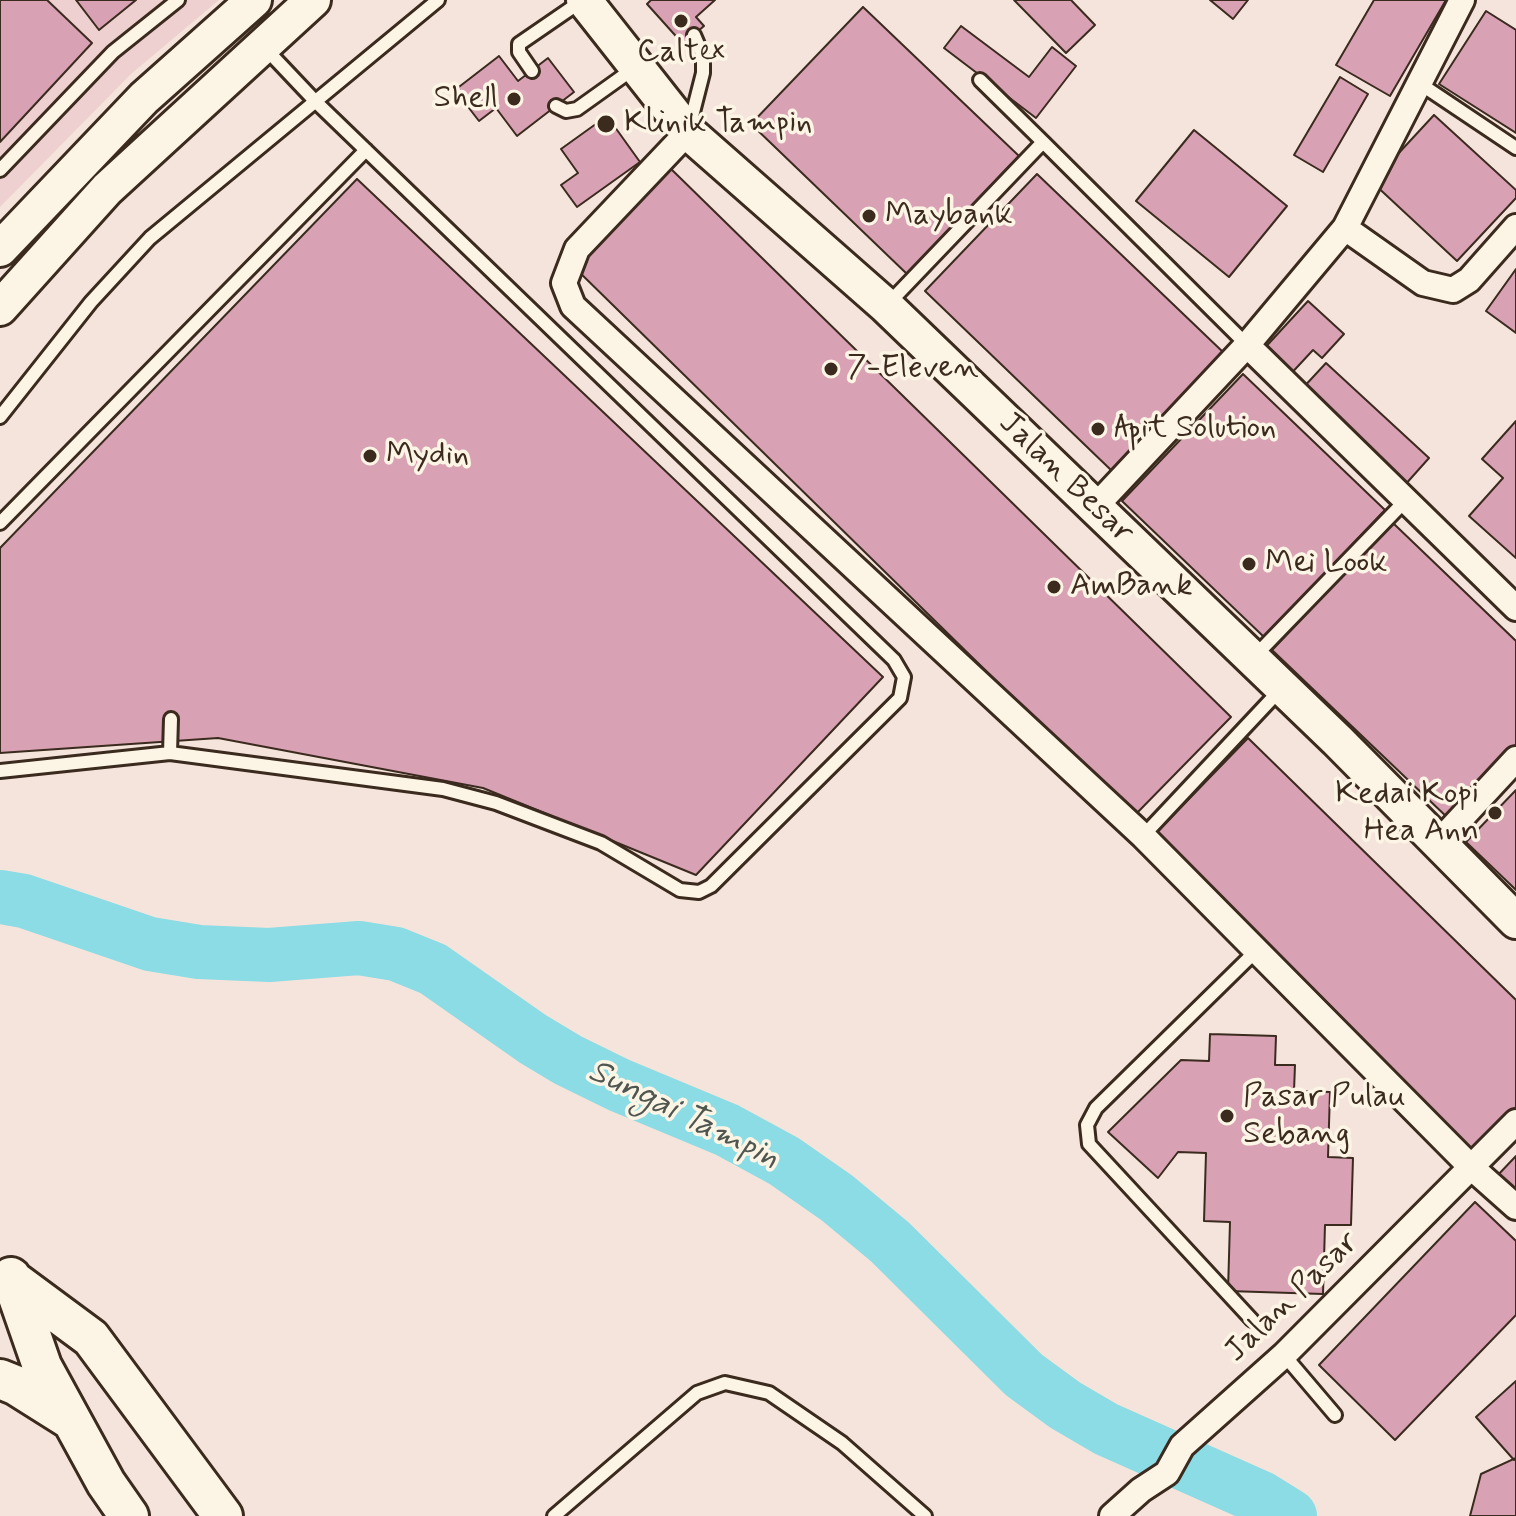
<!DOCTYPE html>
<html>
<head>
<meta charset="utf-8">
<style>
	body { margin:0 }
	canvas { display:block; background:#f5e4db }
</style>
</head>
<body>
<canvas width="1516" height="1516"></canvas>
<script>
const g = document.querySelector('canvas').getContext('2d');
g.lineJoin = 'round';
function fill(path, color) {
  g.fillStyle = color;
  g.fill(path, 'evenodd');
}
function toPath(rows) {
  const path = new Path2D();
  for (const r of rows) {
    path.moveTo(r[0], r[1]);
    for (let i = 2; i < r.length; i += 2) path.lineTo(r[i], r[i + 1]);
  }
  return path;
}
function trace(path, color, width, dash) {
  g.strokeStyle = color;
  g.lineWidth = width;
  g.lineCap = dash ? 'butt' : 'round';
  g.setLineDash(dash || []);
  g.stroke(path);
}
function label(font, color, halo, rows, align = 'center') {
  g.font = font + ' Mynerve,sans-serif';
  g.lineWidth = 7;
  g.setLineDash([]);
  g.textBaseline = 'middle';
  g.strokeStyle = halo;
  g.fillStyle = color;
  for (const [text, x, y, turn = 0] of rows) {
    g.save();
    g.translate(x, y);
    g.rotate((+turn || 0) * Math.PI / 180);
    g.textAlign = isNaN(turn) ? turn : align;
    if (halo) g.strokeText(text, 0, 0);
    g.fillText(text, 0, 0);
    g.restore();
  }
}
fill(toPath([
	[0,0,219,0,131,74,0,207]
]), '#edd0cf');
trace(toPath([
	[0,897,24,901,150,944,199,952,269,955,359,948,396,954,433,969,533,1039,568,1060,619,1085,727,1130,784,1161,837,1198,890,1242,1024,1375,1065,1405,1106,1429,1261,1498,1290,1516]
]), '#8bdce5', 54);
const building = toPath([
	[0,0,47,0,92,43,0,142,0,0],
	[76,0,136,0,99,30,76,0],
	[651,0,715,0,696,17,704,26,683,44,647,4,651,0],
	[1014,0,1071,0,1095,25,1066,53,1014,0],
	[1210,0,1248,0,1233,19,1210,0],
	[1374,0,1446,0,1390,96,1336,65,1374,0],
	[863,7,1019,156,907,274,751,124,863,7],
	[1486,11,1516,30,1516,133,1439,84,1486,11],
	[961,26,1029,77,1052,47,1076,66,1036,118,944,48,961,26],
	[499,56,518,81,548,58,574,92,517,136,496,108,479,121,455,90,499,56],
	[1340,77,1368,94,1323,172,1294,155,1340,77],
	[1434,115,1516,190,1516,198,1457,261,1372,182,1434,115],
	[607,116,640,162,577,207,561,185,578,173,561,149,607,116],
	[1194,130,1287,206,1229,277,1136,201,1194,130],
	[668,166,1231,717,1134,816,572,265,668,166],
	[1037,174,1224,353,1112,471,925,291,1037,174],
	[357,179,883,677,696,875,483,788,218,738,0,753,0,548,357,179],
	[1516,269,1516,333,1486,311,1516,269],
	[1308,301,1344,334,1322,358,1313,350,1287,378,1260,353,1308,301],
	[1326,363,1429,458,1404,486,1301,390,1326,363],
	[1243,374,1385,510,1264,637,1122,501,1243,374],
	[1516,421,1516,558,1469,516,1503,478,1482,459,1516,421],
	[1393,523,1516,641,1516,750,1450,820,1272,650,1393,523],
	[1248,738,1516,1000,1516,1107,1473,1151,1152,837,1248,738],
	[1516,790,1516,890,1466,842,1516,790],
	[1210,1034,1276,1036,1275,1065,1295,1065,1294,1091,1330,1092,1328,1157,1353,1158,1351,1225,1325,1225,1323,1294,1228,1291,1230,1222,1204,1221,1206,1153,1178,1152,1158,1178,1108,1132,1181,1060,1209,1061,1210,1034],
	[1516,1156,1516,1195,1496,1177,1516,1156],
	[1475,1202,1516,1241,1516,1315,1395,1440,1319,1365,1475,1202],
	[1516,1381,1516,1458,1514,1460,1476,1417,1516,1381],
	[1516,1458,1516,1516,1470,1516,1481,1474,1516,1458]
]);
fill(building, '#d9a1b4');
trace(building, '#3b2a1e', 2);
const lane = toPath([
	[532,71,519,52,519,44,583,0],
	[980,80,1043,142],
	[1419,83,1516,148],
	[556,106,566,111,577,109,633,69],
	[690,124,703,73,703,56,694,35],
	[0,170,113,52,178,0],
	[888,304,1043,142,1247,345],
	[0,417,91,302,150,238,438,0],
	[0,523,366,150],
	[1255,656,1406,500],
	[170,753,171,719],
	[0,771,170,753,443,789,496,803,601,843,680,890,699,892,711,886,900,698,904,677,894,660,316,102,264,47],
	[1143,836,1280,690],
	[1252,1320,1089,1144,1087,1125,1096,1108,1256,951],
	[1284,1355,1335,1415],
	[554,1516,697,1393,725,1383,769,1393,842,1443,925,1516]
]);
const street = toPath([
	[688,132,577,249,564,283,573,306,1143,836,1471,1167,1516,1207],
	[1345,228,1423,283,1453,290,1469,280,1516,227],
	[1247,345,1516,608],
	[1095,507,1247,345,1345,228,1462,0],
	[1439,842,1516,759],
	[1112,1516,1141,1490,1167,1473,1182,1446,1284,1355,1516,1122]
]);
const secondary = toPath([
	[584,0,688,132,886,306,1337,740,1516,921],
	[0,249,144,98,254,0],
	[0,308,107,189,313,0]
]);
const primary = toPath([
	[11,1277,42,1366,106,1483,129,1516],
	[14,1281,91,1338,223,1516],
	[0,1379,15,1385,69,1419]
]);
trace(lane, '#3b2a1e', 18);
trace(street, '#3b2a1e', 30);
trace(secondary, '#3b2a1e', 40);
trace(primary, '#3b2a1e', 44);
trace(lane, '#fcf5e5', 12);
trace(street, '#fcf5e5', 24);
trace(secondary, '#fcf5e5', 34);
trace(primary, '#fcf5e5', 38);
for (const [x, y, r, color] of [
	[681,21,8,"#3b2a1e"],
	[514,99,8,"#3b2a1e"],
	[606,124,10,"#3b2a1e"],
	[869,216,8,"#3b2a1e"],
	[831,369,8,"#3b2a1e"],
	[1098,429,8,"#3b2a1e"],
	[370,456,8,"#3b2a1e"],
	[1249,564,8,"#3b2a1e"],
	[1054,587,8,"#3b2a1e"],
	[1495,813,8,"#3b2a1e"],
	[1227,1116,8,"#3b2a1e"]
]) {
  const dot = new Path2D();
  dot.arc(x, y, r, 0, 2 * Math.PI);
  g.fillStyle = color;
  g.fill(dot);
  trace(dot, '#fcf5e5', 3);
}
label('32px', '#3b2a1e', '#fcf5e5', [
	["Caltex",681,53,"center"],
	["Shell",498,99,"right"],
	["Klinik Tampin",624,124],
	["Maybank",885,216],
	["7-Eleven",847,369],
	["Apit Solution",1114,429],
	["Mydin",386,456],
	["Mei Look",1265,564],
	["AmBank",1070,587],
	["Kedai Kopi",1479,795,"right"],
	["Hea Ann",1479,832,"right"],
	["Pasar Pulau",1243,1098],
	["Sebang",1243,1135]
], 'left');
label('32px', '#3b2a1e', '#fcf5e5', [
	["Jalan Besar",1065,479,44],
	["Jalan Pasar",1293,1298,-44]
]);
label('italic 34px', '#4f5650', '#fcf5e5', [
	["Sungai Tampin",683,1116,26]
]);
</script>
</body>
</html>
